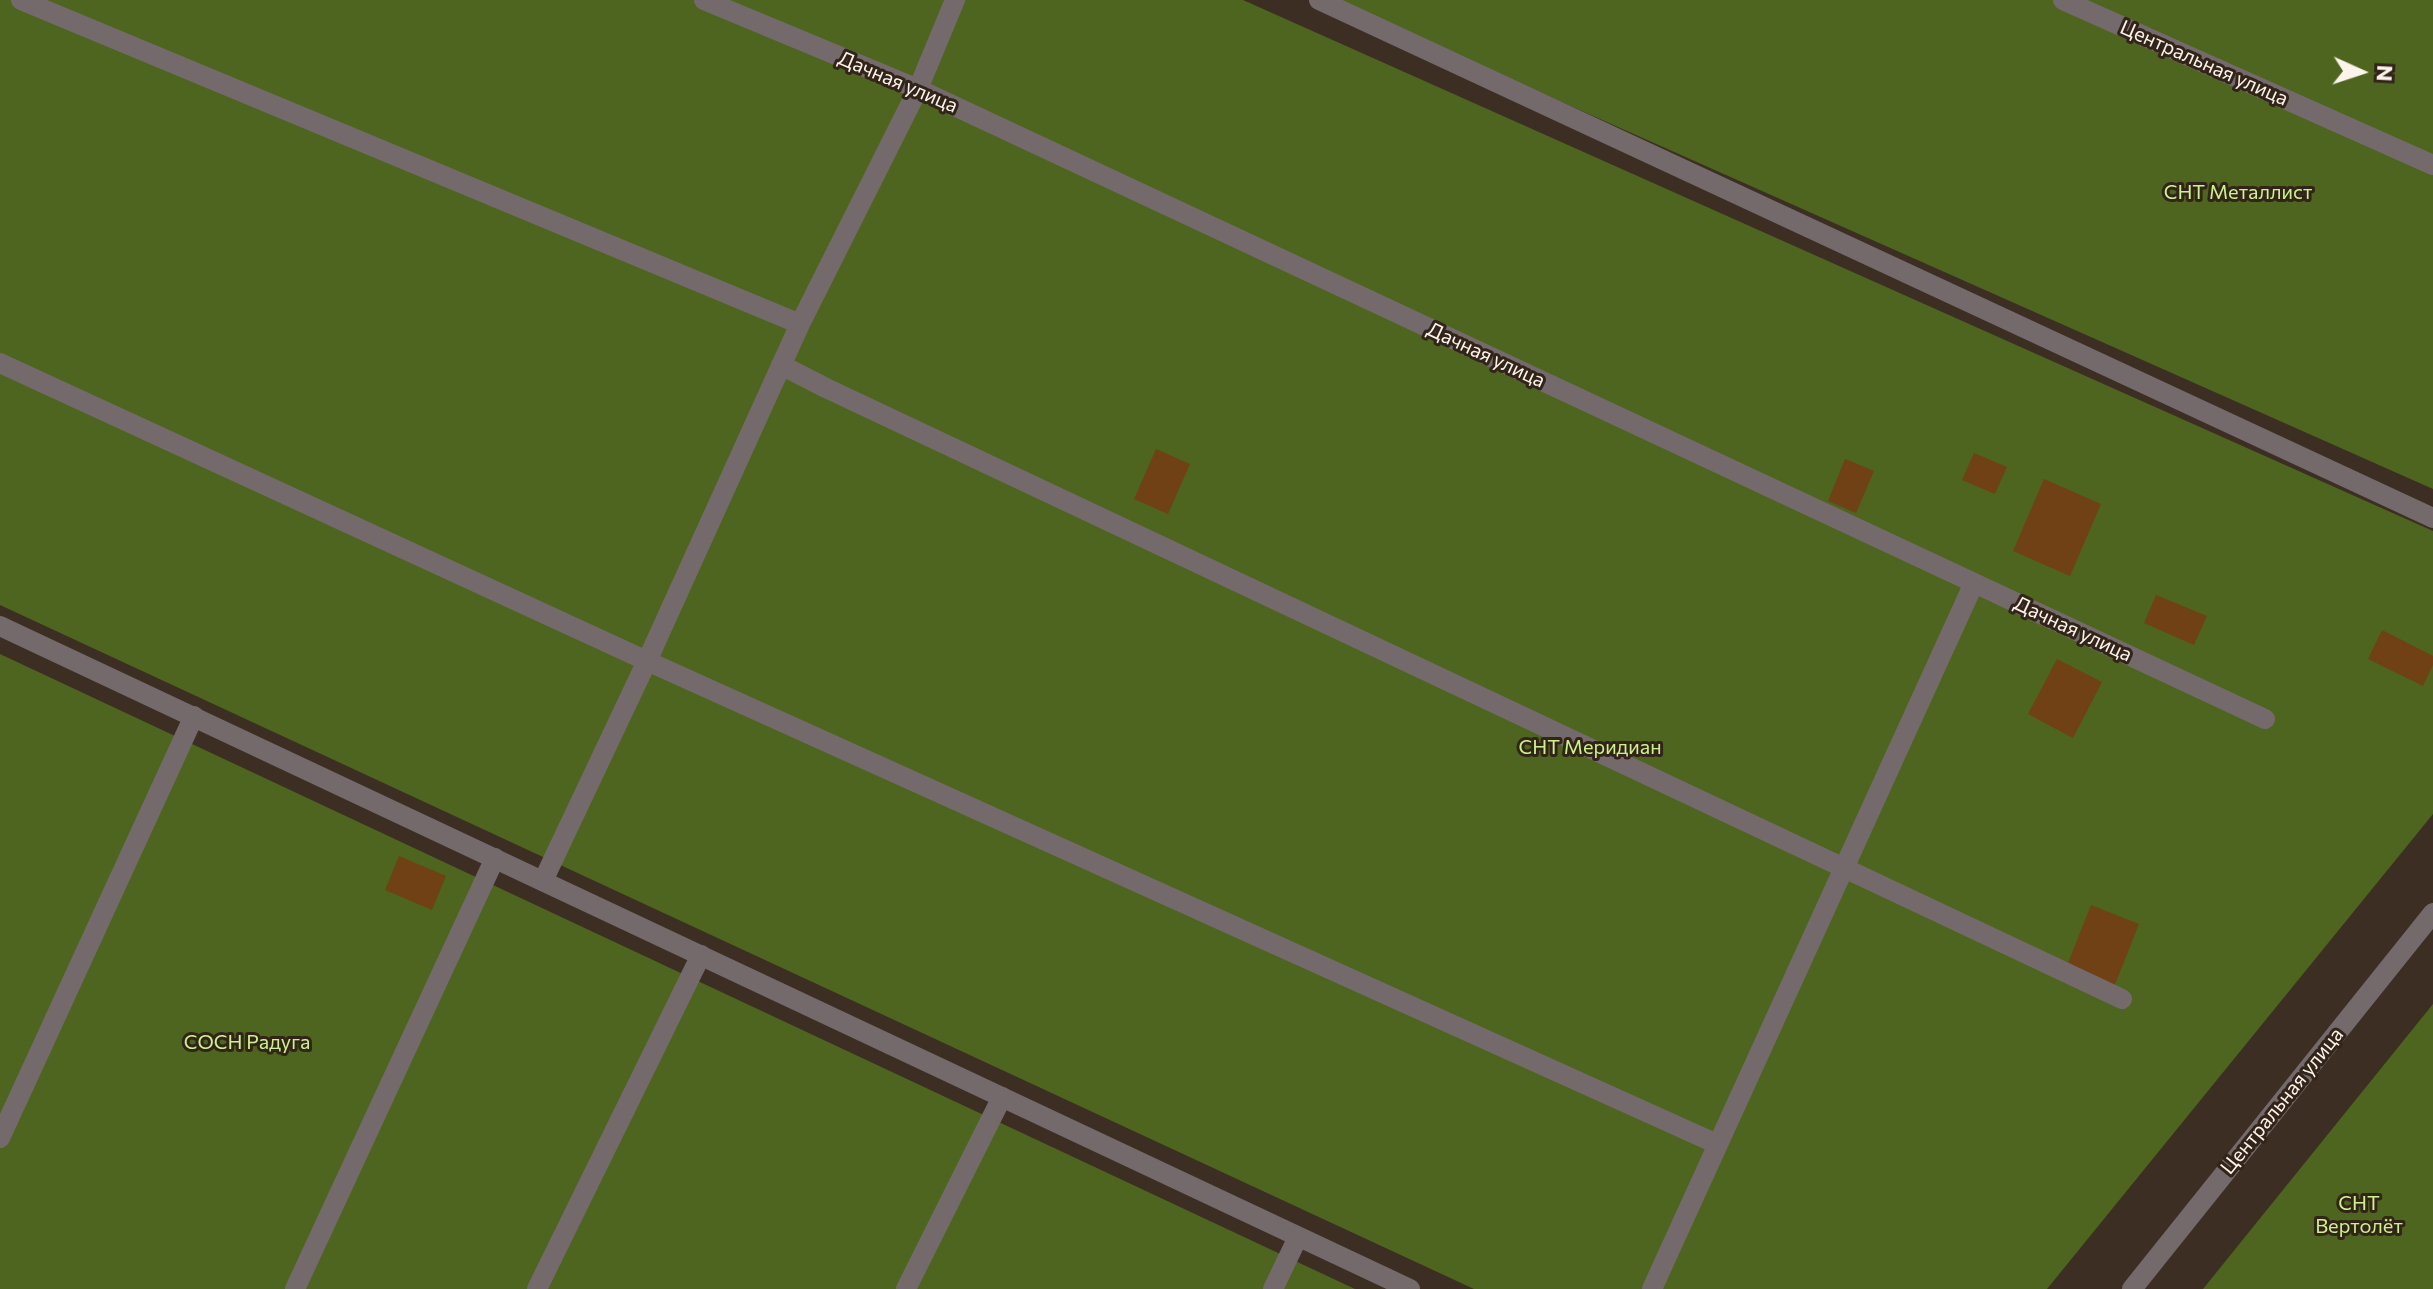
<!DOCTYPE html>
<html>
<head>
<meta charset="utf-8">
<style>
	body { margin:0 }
	#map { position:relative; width:2433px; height:1289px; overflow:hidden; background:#3d2e23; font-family:Commissioner,sans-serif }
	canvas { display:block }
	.north { position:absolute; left:2321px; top:32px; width:80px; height:80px; -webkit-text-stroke:6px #322419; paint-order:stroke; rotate:93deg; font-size:22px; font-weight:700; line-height:32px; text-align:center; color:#fcf3eb }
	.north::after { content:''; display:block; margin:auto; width:28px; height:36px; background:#fcf3eb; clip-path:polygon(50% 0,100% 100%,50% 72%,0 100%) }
</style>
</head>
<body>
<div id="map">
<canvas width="2433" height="1289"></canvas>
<div class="north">N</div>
</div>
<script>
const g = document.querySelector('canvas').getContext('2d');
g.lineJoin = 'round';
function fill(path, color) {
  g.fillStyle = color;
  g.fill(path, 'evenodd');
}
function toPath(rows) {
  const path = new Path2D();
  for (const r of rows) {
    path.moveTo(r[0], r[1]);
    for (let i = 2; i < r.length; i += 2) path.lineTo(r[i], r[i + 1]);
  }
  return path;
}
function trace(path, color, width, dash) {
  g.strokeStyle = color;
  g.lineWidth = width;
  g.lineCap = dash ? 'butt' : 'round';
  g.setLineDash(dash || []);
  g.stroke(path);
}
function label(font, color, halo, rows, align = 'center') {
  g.font = font + ' Commissioner,sans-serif';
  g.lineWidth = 6;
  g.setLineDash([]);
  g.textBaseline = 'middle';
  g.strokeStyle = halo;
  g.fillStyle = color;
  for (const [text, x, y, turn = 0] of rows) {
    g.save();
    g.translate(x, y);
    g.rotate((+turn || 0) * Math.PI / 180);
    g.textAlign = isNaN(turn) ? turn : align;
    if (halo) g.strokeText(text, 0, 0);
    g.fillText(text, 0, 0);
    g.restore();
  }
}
fill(toPath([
	[0,0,1243,0,2433,531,2433,814,2047,1289,1474,1289,0,605],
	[1332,0,2433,0,2433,489],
	[0,654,1355,1289,0,1289],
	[2433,1004,2433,1289,2203,1289]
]), '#4d651f');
fill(toPath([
	[1156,449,1190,464,1168,514,1134,499],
	[1974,453,2007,467,1995,494,1962,480],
	[1845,459,1874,471,1856,513,1828,501],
	[2044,479,2101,504,2070,576,2013,551],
	[2156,595,2207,616,2194,645,2144,623],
	[2382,630,2433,656,2433,665,2423,686,2368,659],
	[2057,659,2102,682,2073,738,2028,714],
	[399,856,446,876,432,910,385,890],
	[2091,905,2139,924,2114,987,2066,968]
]), '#6f4114');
trace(toPath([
	[21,0,800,324,647,661,543,881],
	[800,324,918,89,955,0],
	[0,363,647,661,1717,1144],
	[781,365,826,388,2122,999],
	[0,1138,194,716],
	[295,1289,495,858],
	[537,1289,701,955],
	[906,1289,1002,1097],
	[1273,1289,1298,1237]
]), '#746a6c', 20);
trace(toPath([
	[704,0,918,89,2265,719],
	[1319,0,2433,518],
	[2063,0,2433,165],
	[0,626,1410,1289],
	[1652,1289,1974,583]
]), '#746a6c', 20);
trace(toPath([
	[2132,1289,2433,913]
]), '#746a6c', 20);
label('20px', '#fcf3eb', '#322419', [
	["Центральная улица",2204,63,24],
	["Дачная улица",898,82,23],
	["Дачная улица",1486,355,25],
	["Дачная улица",2073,629,25],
	["Центральная улица",2282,1101,-51]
]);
label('20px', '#cbf28b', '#322419', [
	["СНТ Металлист",2238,192],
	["СНТ Меридиан",1590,747],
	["СОСН Радуга",247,1042],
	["СНТ",2359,1203],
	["Вертолёт",2359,1226]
]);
</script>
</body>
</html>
